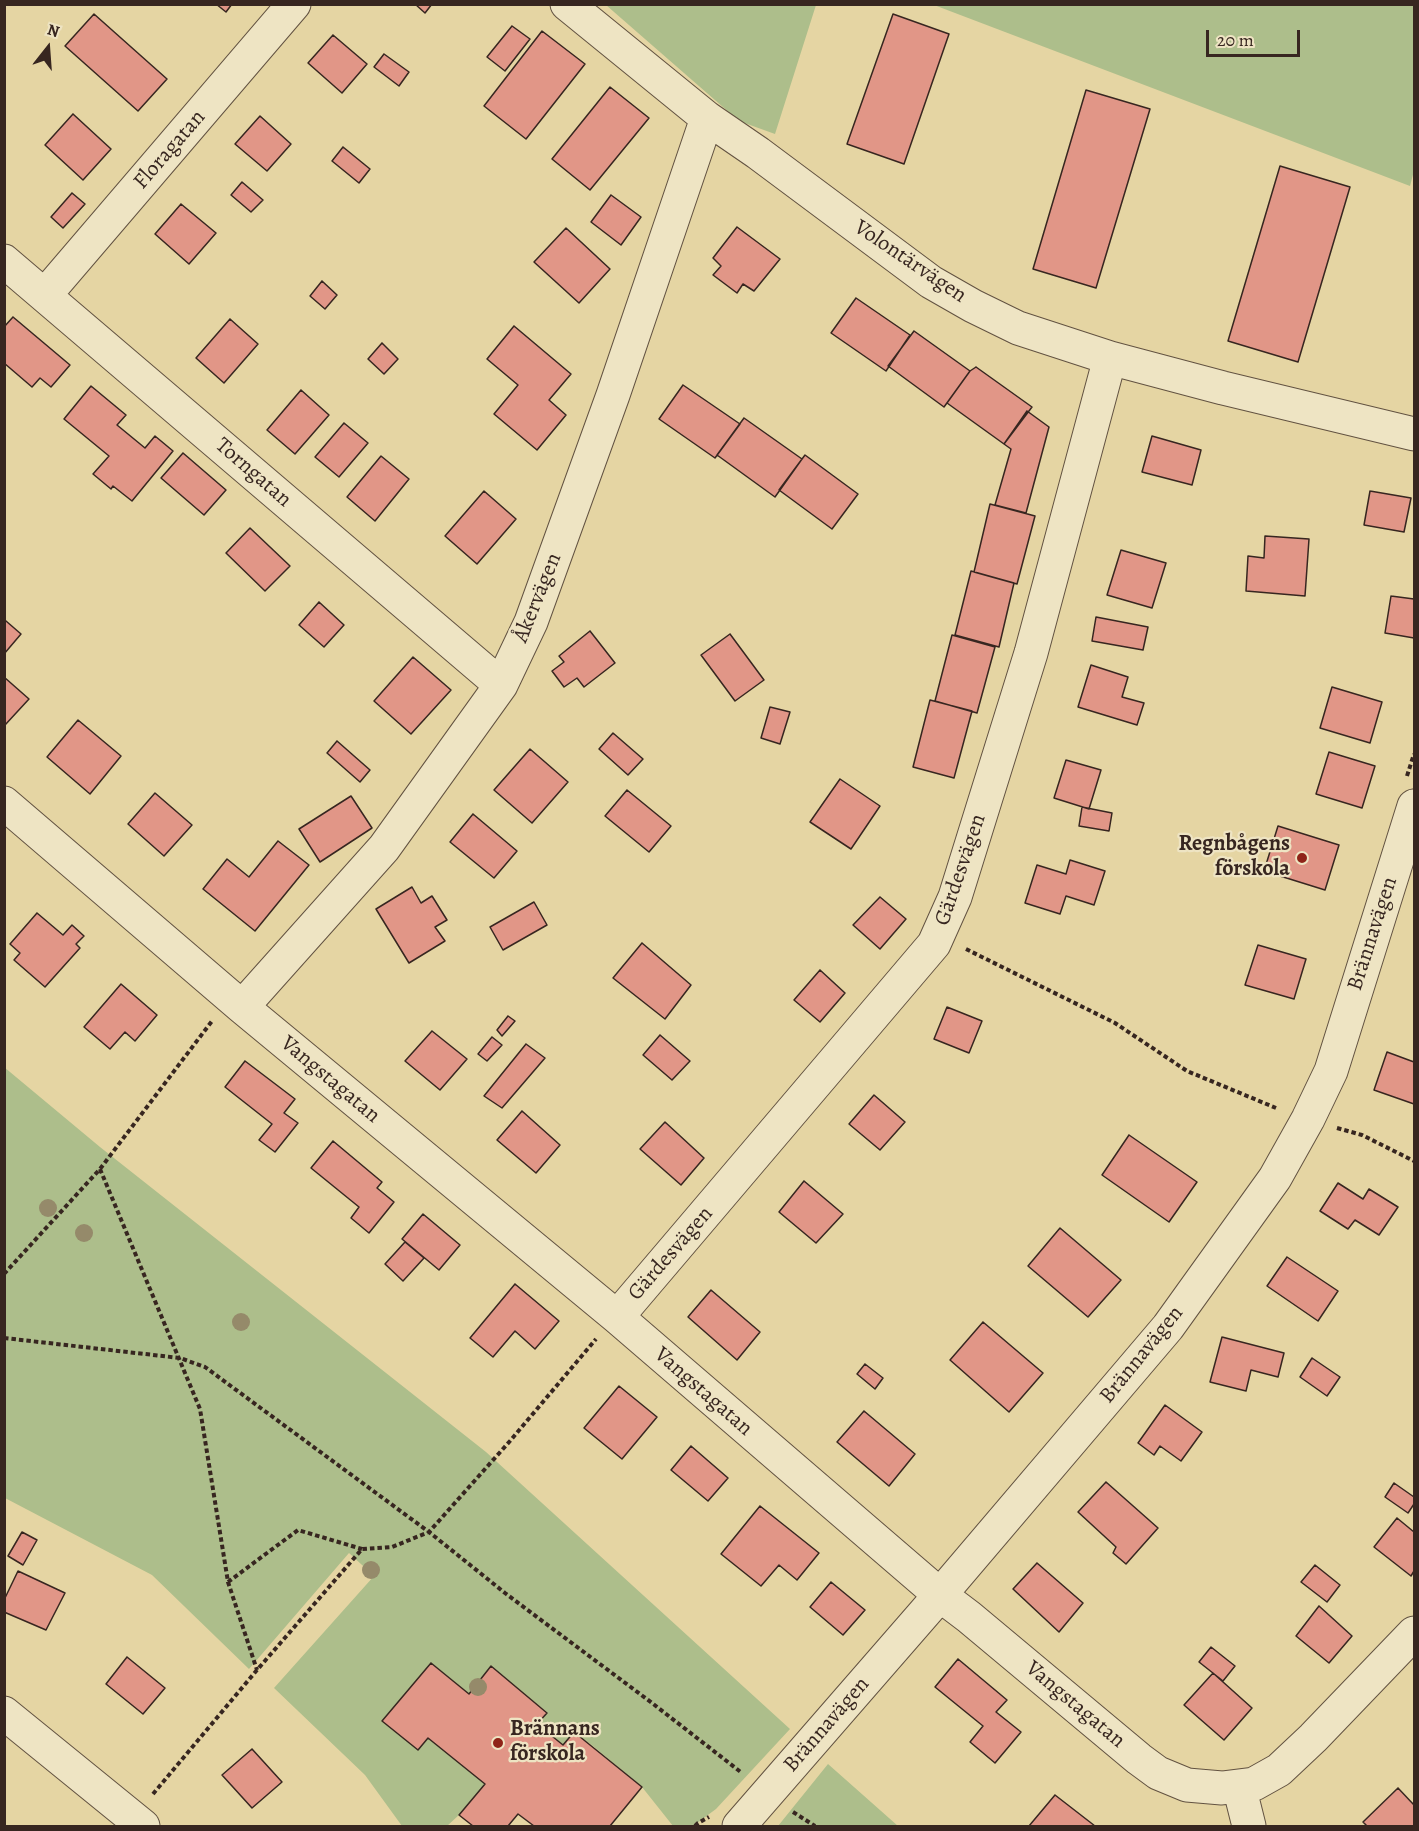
<!DOCTYPE html>
<html>
<head>
<meta charset="utf-8">
<style>
	body { margin:0 }
	#map { position:relative; width:1419px; height:1831px; overflow:hidden; background:#e5d5a3; font-family:Alegreya,serif }
	canvas { display:block }
	.frame { position:absolute; inset:0; border:6px solid #372620; pointer-events:none }
	.north { position:absolute; left:18px; top:18px; width:60px; height:60px; -webkit-text-stroke:4px #eee4c3; paint-order:stroke; rotate:17deg; font-size:16px; font-weight:700; line-height:24px; text-align:center; color:#372620 }
	.north::after { content:''; display:block; margin:auto; width:21px; height:27px; background:#372620; clip-path:polygon(50% 0,100% 100%,50% 72%,0 100%) }
	.scale { position:absolute; left:1206px; top:30px; width:94px; height:27px; box-sizing:border-box; border:3px solid #372620; border-top:0; padding-left:8px; font-size:18px; line-height:21px; white-space:nowrap; color:#372620; -webkit-text-stroke:4px #eee4c3; paint-order:stroke }
</style>
</head>
<body>
<div id="map">
<canvas width="1419" height="1831"></canvas>
<div class="frame"></div>
<div class="north">N</div>
<div class="scale">20 m</div>
</div>
<script>
const ctx = document.querySelector('canvas').getContext('2d');
ctx.lineJoin = 'round';
function fill(path, color) {
  ctx.fillStyle = color;
  ctx.fill(path, 'evenodd');
}
function toPath(rows) {
  const path = new Path2D();
  for (const r of rows) {
    path.moveTo(r[0], r[1]);
    for (let i = 2; i < r.length; i += 2) path.lineTo(r[i], r[i + 1]);
  }
  return path;
}
function strokePath(path, color, width, dash) {
  ctx.strokeStyle = color;
  ctx.lineWidth = width;
  ctx.lineCap = dash ? 'butt' : 'round';
  ctx.setLineDash(dash || []);
  ctx.stroke(path);
}
function label(font, color, halo, rows, align = 'center') {
  ctx.font = font + ' Alegreya,serif';
  ctx.lineWidth = 4.5;
  ctx.setLineDash([]);
  ctx.textBaseline = 'middle';
  ctx.strokeStyle = halo;
  ctx.fillStyle = color;
  for (const [text, x, y, turn = 0] of rows) {
    ctx.save();
    ctx.translate(x, y);
    ctx.rotate((+turn || 0) * Math.PI / 180);
    ctx.textAlign = isNaN(turn) ? turn : align;
    if (halo) ctx.strokeText(text, 0, 0);
    ctx.fillText(text, 0, 0);
    ctx.restore();
  }
}
const green = toPath([
	[606,5,816,5,775,134,739,121],
	[934,5,1414,5,1414,171,1410,186],
	[4,1067,100,1147,486,1452,790,1729,716,1809,693,1826,673,1826,642,1787,593,1746,574,1732,563,1745,537,1724,547,1712,491,1667,469,1694,431,1663,383,1721,418,1750,428,1738,485,1784,459,1815,447,1826,402,1826,365,1775,274,1688,374,1576,349,1553,249,1669,152,1575,5,1498],
	[828,1764,898,1826,778,1826]
]);
const building = toPath([
	[216,4,232,4,226,12,216,4],
	[415,4,432,4,425,13,415,4],
	[94,14,167,79,138,111,65,46,94,14],
	[893,14,949,34,904,164,847,144,893,14],
	[512,26,530,39,505,71,487,57,512,26],
	[542,31,585,64,526,139,484,106,542,31],
	[333,35,367,64,342,93,308,63,333,35],
	[384,54,409,72,399,86,374,67,384,54],
	[610,87,649,118,590,190,552,159,610,87],
	[1086,90,1150,109,1096,288,1033,269,1086,90],
	[73,114,111,149,83,180,45,145,73,114],
	[260,116,291,144,267,171,235,144,260,116],
	[343,147,370,169,359,183,332,161,343,147],
	[1280,166,1350,187,1298,362,1228,341,1280,166],
	[242,182,263,200,251,212,231,195,242,182],
	[72,193,85,204,63,228,51,217,72,193],
	[611,195,641,217,621,245,591,222,611,195],
	[181,204,216,233,189,264,155,234,181,204],
	[737,227,780,259,754,291,743,284,737,293,713,275,721,266,713,258,737,227],
	[566,228,610,269,579,303,534,262,566,228],
	[322,281,337,295,325,309,310,296,322,281],
	[856,298,910,335,886,371,831,333,856,298],
	[13,317,70,365,51,387,40,378,32,387,4,363,4,327,13,317],
	[230,319,258,344,224,383,196,358,230,319],
	[514,326,571,374,549,400,566,415,537,450,494,414,518,385,487,359,514,326],
	[914,331,970,371,944,407,888,366,914,331],
	[382,343,398,359,384,374,368,359,382,343],
	[976,367,1032,407,1004,444,947,403,970,371,976,367],
	[683,385,740,424,715,458,659,419,683,385],
	[91,386,126,415,117,425,145,448,155,436,173,451,132,501,113,486,111,489,93,474,109,456,64,419,91,386],
	[301,390,329,415,295,454,267,430,301,390],
	[1027,411,1049,427,1026,513,995,505,1011,449,1004,444,1027,411],
	[744,418,802,459,775,497,717,455,744,418],
	[344,423,368,443,339,477,315,457,344,423],
	[1152,436,1201,450,1192,485,1142,472,1152,436],
	[183,453,226,490,204,515,161,478,183,453],
	[805,455,858,494,832,529,779,490,805,455],
	[381,456,409,479,375,521,347,497,381,456],
	[484,491,516,519,477,564,445,536,484,491],
	[1370,491,1411,498,1404,532,1364,525,1370,491],
	[990,504,1035,516,1017,584,974,572,990,504],
	[250,528,290,566,265,591,226,553,250,528],
	[1265,536,1309,539,1305,596,1246,591,1248,556,1264,558,1265,536],
	[1121,550,1166,563,1152,608,1107,595,1121,550],
	[971,571,1014,583,999,647,955,635,971,571],
	[1391,596,1414,599,1414,638,1385,633,1391,596],
	[319,602,344,625,324,647,299,625,319,602],
	[1096,617,1148,627,1143,650,1092,641,1096,617],
	[6,621,21,634,4,654,4,623,6,621],
	[590,631,615,663,584,687,577,678,564,687,552,671,564,662,559,656,590,631],
	[730,634,764,680,735,701,701,655,730,634],
	[952,635,995,647,977,713,935,701,952,635],
	[413,657,451,690,411,734,374,701,413,657],
	[1091,665,1128,677,1122,697,1144,703,1137,725,1078,707,1091,665],
	[4,677,29,699,5,725,4,724,4,677],
	[1332,687,1382,702,1370,743,1320,728,1332,687],
	[930,700,972,711,954,778,913,767,930,700],
	[770,707,790,712,780,744,761,738,770,707],
	[78,720,121,756,90,794,47,757,78,720],
	[613,733,643,759,628,775,599,749,613,733],
	[337,741,370,770,360,782,327,753,337,741],
	[530,749,568,782,532,823,494,790,530,749],
	[1329,752,1375,766,1362,808,1316,794,1329,752],
	[1066,760,1101,770,1089,809,1054,798,1066,760],
	[840,779,880,806,851,849,810,822,840,779],
	[627,790,671,826,649,852,605,816,627,790],
	[155,793,192,825,164,856,128,824,155,793],
	[351,796,372,828,320,862,299,829,351,796],
	[1082,807,1112,813,1109,831,1079,826,1082,807],
	[473,814,517,851,494,878,450,842,473,814],
	[1278,826,1339,845,1325,890,1264,871,1278,826],
	[278,841,309,865,255,931,203,889,227,859,249,877,278,841],
	[1070,860,1105,871,1094,905,1066,896,1060,914,1025,903,1037,865,1066,874,1070,860],
	[412,887,421,903,432,896,447,920,435,927,445,941,409,963,376,909,412,887],
	[880,897,906,919,880,949,853,925,880,897],
	[534,902,547,925,503,950,490,927,534,902],
	[37,913,63,935,72,925,84,936,76,944,80,948,45,987,14,960,20,953,10,944,37,913],
	[642,943,691,985,665,1019,613,978,642,943],
	[1258,945,1306,959,1294,999,1245,985,1258,945],
	[820,970,845,993,820,1022,794,1000,820,970],
	[121,984,157,1015,135,1041,125,1032,110,1049,84,1027,121,984],
	[947,1007,982,1021,969,1053,934,1039,947,1007],
	[508,1016,515,1021,502,1036,497,1030,508,1016],
	[432,1031,467,1059,440,1090,405,1061,432,1031],
	[660,1035,690,1061,672,1080,643,1055,660,1035],
	[492,1037,502,1045,487,1061,478,1054,492,1037],
	[526,1044,545,1058,502,1108,484,1096,526,1044],
	[1387,1052,1414,1062,1414,1104,1374,1090,1387,1052],
	[245,1061,295,1099,284,1113,298,1123,275,1152,259,1140,272,1124,225,1087,245,1061],
	[874,1095,905,1122,880,1150,849,1124,874,1095],
	[522,1111,560,1145,536,1173,497,1140,522,1111],
	[665,1122,704,1158,681,1185,640,1149,665,1122],
	[1129,1135,1197,1182,1169,1222,1102,1175,1129,1135],
	[333,1141,382,1182,377,1188,394,1202,369,1233,351,1218,359,1207,311,1168,333,1141],
	[804,1181,843,1214,816,1243,779,1212,804,1181],
	[1338,1183,1363,1199,1369,1189,1398,1207,1379,1235,1355,1220,1348,1229,1320,1211,1338,1183],
	[423,1214,460,1245,439,1270,402,1239,423,1214],
	[1060,1228,1121,1280,1088,1317,1028,1266,1060,1228],
	[405,1242,424,1258,403,1281,385,1264,405,1242],
	[1287,1257,1338,1291,1318,1321,1267,1286,1287,1257],
	[515,1284,559,1321,535,1349,515,1331,493,1357,470,1338,515,1284],
	[711,1290,760,1332,737,1360,688,1317,711,1290],
	[983,1322,1043,1373,1009,1412,950,1360,983,1322],
	[1222,1337,1284,1353,1278,1377,1251,1370,1246,1391,1210,1382,1222,1337],
	[1312,1358,1340,1377,1327,1396,1300,1377,1312,1358],
	[865,1364,883,1378,875,1389,857,1374,865,1364],
	[619,1386,657,1417,622,1459,584,1428,619,1386],
	[1165,1405,1202,1432,1181,1461,1160,1446,1154,1455,1138,1443,1165,1405],
	[864,1411,915,1454,889,1486,837,1442,864,1411],
	[691,1446,728,1478,708,1501,671,1470,691,1446],
	[1106,1482,1158,1528,1126,1564,1113,1553,1116,1547,1078,1512,1106,1482],
	[1394,1483,1414,1497,1414,1504,1408,1513,1385,1497,1394,1483],
	[760,1506,819,1553,797,1580,779,1565,761,1586,721,1554,760,1506],
	[1397,1518,1414,1532,1414,1571,1411,1576,1374,1547,1397,1518],
	[22,1532,37,1540,23,1565,8,1556,22,1532],
	[1037,1563,1083,1603,1059,1632,1013,1589,1037,1563],
	[1315,1565,1340,1585,1327,1602,1301,1582,1315,1565],
	[18,1571,65,1593,46,1630,4,1612,4,1600,18,1571],
	[831,1582,865,1610,843,1635,810,1607,831,1582],
	[1319,1606,1352,1636,1329,1663,1296,1636,1319,1606],
	[1211,1647,1235,1666,1223,1681,1199,1662,1211,1647],
	[127,1657,165,1688,143,1714,106,1684,127,1657],
	[958,1659,1007,1700,996,1712,1021,1732,995,1763,970,1742,983,1726,935,1687,958,1659],
	[431,1663,469,1694,491,1666,547,1713,537,1724,563,1745,574,1732,642,1787,610,1826,534,1826,518,1814,508,1826,473,1826,459,1815,485,1784,428,1738,418,1750,382,1721,431,1663],
	[1213,1673,1252,1708,1224,1740,1184,1705,1213,1673],
	[252,1749,282,1782,252,1808,222,1775,252,1749],
	[1398,1788,1414,1805,1414,1826,1367,1826,1363,1822,1398,1788],
	[1055,1795,1095,1826,1029,1826,1055,1795]
]);
const path = toPath([
	[1407,776,1414,754],
	[966,949,1115,1023,1187,1071,1276,1108],
	[1337,1128,1362,1135,1414,1161],
	[100,1169,200,1409,228,1582,257,1670],
	[4,1274,100,1169,212,1021],
	[4,1338,180,1358,205,1367,429,1532,505,1593,652,1703,742,1773],
	[228,1582,298,1530,362,1549],
	[153,1794,257,1670,362,1549,392,1547,429,1532,510,1441,596,1339],
	[793,1812,815,1826],
	[695,1826,698,1823,709,1817]
]);
const minor = toPath([
	[567,4,707,118,758,153,931,282,973,306,1018,328,1110,358,1223,388,1414,434],
	[4,261,501,685],
	[45,295,294,4],
	[4,803,242,1007,617,1317,940,1595,969,1617,1139,1759,1158,1773,1187,1785,1222,1788,1254,1784,1279,1770,1313,1738,1414,1633],
	[242,1007,384,848,501,685,531,622,613,395,707,118],
	[617,1317,934,944,955,897,1031,653,1110,358],
	[4,1713,143,1826],
	[1239,1786,1249,1826],
	[739,1826,940,1595,1168,1327,1275,1178,1308,1119,1331,1071,1414,806]
]);
const trees = [
	[48,1208],
	[84,1233],
	[241,1322],
	[371,1570],
	[478,1687]
];
const markers = [
	[1302,858,6,"#8f2418"],
	[498,1743,6,"#8f2418"]
];
const streetNames = [
	["Floragatan",170,150,-49],
	["Volontärvägen",910,262,34],
	["Torngatan",253,473,41],
	["Åkervägen",538,598,-68],
	["Gärdesvägen",961,870,-71],
	["Brännavägen",1373,934,-72],
	["Vangstagatan",330,1080,40],
	["Gärdesvägen",671,1254,-49],
	["Brännavägen",1142,1355,-51],
	["Vangstagatan",703,1392,41],
	["Vangstagatan",1075,1705,40],
	["Brännavägen",827,1725,-49]
];
const poiNames = [
	["Regnbågens",1290,845],
	["förskola",1290,870],
	["Brännans",510,1730,"left"],
	["förskola",510,1755,"left"]
];
fill(green, '#adbe8b');
fill(building, '#e19687');
strokePath(building, '#372620', 1.5);
strokePath(minor, '#625241', 35);
strokePath(path, '#372620', 4, [4.5, 3]);
strokePath(minor, '#eee4c3', 33);
ctx.fillStyle = '#958a6a';
for (const [x, y] of trees) {
  ctx.beginPath();
  ctx.arc(x, y, 9, 0, 2 * Math.PI);
  ctx.fill();
}
for (const [x, y, r, color] of markers) {
  const dot = new Path2D();
  dot.arc(x, y, r, 0, 2 * Math.PI);
  ctx.fillStyle = color;
  ctx.fill(dot);
  strokePath(dot, '#eee4c3', 2);
}
label('22px', '#372620', '#eee4c3', streetNames);
label('bold 22px', '#372620', '#eee4c3', poiNames, 'right');
</script>
</body>
</html>
